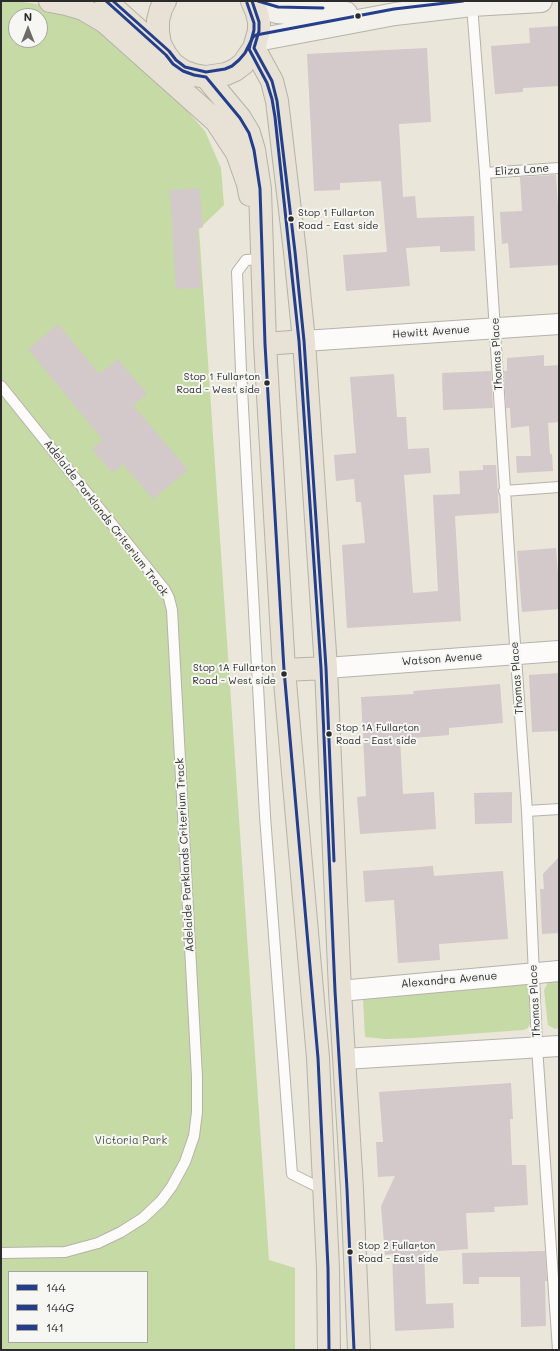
<!DOCTYPE html>
<html>
<head>
<meta charset="utf-8">
<style>
	body { margin:0 }
	#map { position:relative; width:560px; height:1351px; overflow:hidden; background:#eae6d9; font-family:Mali,sans-serif }
	canvas { display:block }
	.frame { position:absolute; inset:0; border:2px solid #2b2b2b; pointer-events:none }
	.legend { position:absolute; left:8px; top:1271px; width:140px; height:72px; box-sizing:border-box; background:#f6f6f2; border:1px solid #a5a5a2; margin:0; padding:5px 7px; list-style:none; font-size:12px; color:#2b2b2b }
	.legend li { display:flex; align-items:center; gap:8px; height:20px }
	.legend b { width:20px; border:1px solid #a5a5a2 }
	.north { position:absolute; left:8px; top:8px; width:40px; height:40px; box-sizing:border-box; background:#f6f6f2; border:1px solid #a5a5a2; border-radius:50%; rotate:0deg; font-size:11px; font-weight:700; line-height:16px; text-align:center; color:#2b2b2b }
	.north::after { content:''; display:block; margin:auto; width:14px; height:18px; background:#6e6c68; clip-path:polygon(50% 0,100% 100%,50% 72%,0 100%) }
</style>
</head>
<body>
<div id="map">
<canvas width="560" height="1351"></canvas>
<div class="frame"></div>
<ul class="legend">
<li><b style="height:5px;background:#243e8c"></b>144</li>
<li><b style="height:5px;background:#243e8c"></b>144G</li>
<li><b style="height:5px;background:#243e8c"></b>141</li>
</ul>
<div class="north">N</div>
</div>
<script>
const ctx = document.querySelector('canvas').getContext('2d');
ctx.lineJoin = 'round';
function fill(path, color) {
  ctx.fillStyle = color;
  ctx.fill(path, 'evenodd');
}
function toPath(rows) {
  const path = new Path2D();
  for (const r of rows) {
    path.moveTo(r[0], r[1]);
    for (let i = 2; i < r.length; i += 2) path.lineTo(r[i], r[i + 1]);
  }
  return path;
}
function strokePath(path, color, width, dash) {
  ctx.strokeStyle = color;
  ctx.lineWidth = width;
  ctx.lineCap = dash ? 'butt' : 'round';
  ctx.setLineDash(dash || []);
  ctx.stroke(path);
}
function label(font, color, halo, rows, align = 'center') {
  ctx.font = font + ' Mali,sans-serif';
  ctx.lineWidth = 4;
  ctx.setLineDash([]);
  ctx.textBaseline = 'middle';
  ctx.strokeStyle = halo;
  ctx.fillStyle = color;
  for (const [text, x, y, turn = 0] of rows) {
    ctx.save();
    ctx.translate(x, y);
    ctx.rotate((+turn || 0) * Math.PI / 180);
    ctx.textAlign = isNaN(turn) ? turn : align;
    if (halo) ctx.strokeText(text, 0, 0);
    ctx.fillText(text, 0, 0);
    ctx.restore();
  }
}
const green = toPath([
	[1,1,15,1,44,5,65,9,115,37,183,106,205,131,221,168,224,205,199,229,269,1260,295,1268,295,1350,1,1350],
	[16,16,40,16,40,40,16,40],
	[9,1272,147,1272,147,1342,9,1342],
	[559,979,559,1028,555,1029,548,1025,544,990,548,982],
	[523,982,527,984,529,988,530,1023,528,1028,523,1030,414,1038,385,1039,365,1037,363,997]
]);
const building = toPath([
	[559,26,559,86,523,88,523,92,495,94,491,46,530,43,529,28],
	[427,48,431,122,399,124,403,197,415,196,417,218,474,216,475,251,440,252,440,246,406,248,410,286,346,291,343,255,387,252,381,181,340,183,340,190,314,191,307,54],
	[556,175,558,207,559,207,559,265,510,268,508,243,502,244,500,212,522,211,520,177],
	[199,188,203,227,197,229,201,288,176,289,170,190],
	[58,324,99,374,118,359,147,394,133,405,188,470,153,499,123,464,112,473,92,449,103,440,28,349],
	[544,355,544,366,559,365,559,422,548,423,550,454,552,454,553,471,517,473,516,456,531,456,529,426,511,428,510,408,506,408,504,371,507,371,507,358],
	[491,371,493,408,443,410,442,373],
	[394,374,397,417,406,417,408,449,429,448,431,473,404,475,413,593,438,591,433,495,460,494,459,471,483,470,483,465,496,465,499,513,455,516,461,621,347,628,342,545,365,543,361,502,356,502,354,479,336,481,334,455,356,453,350,377],
	[556,548,559,587,559,609,522,612,517,551],
	[559,673,559,731,532,732,529,675],
	[500,684,503,723,449,728,449,735,400,739,403,794,434,792,436,829,360,834,357,797,366,796,361,697,414,694,413,691],
	[512,792,512,823,475,824,474,793],
	[559,857,559,933,542,934,540,889,544,889,543,874],
	[433,866,434,876,503,871,508,939,439,944,440,960,398,963,394,900,365,902,363,871],
	[511,1083,513,1119,510,1119,512,1165,526,1165,528,1205,494,1207,495,1212,466,1213,468,1249,424,1252,426,1304,453,1303,454,1328,395,1331,392,1254,385,1255,381,1206,395,1176,378,1177,376,1142,383,1142,379,1092],
	[545,1251,547,1281,545,1281,546,1326,521,1327,520,1277,479,1277,479,1284,463,1284,462,1253]
]);
const lane = toPath([
	[472,5,485,173,513,616,527,811,537,1047,558,1350],
	[485,173,559,168],
	[262,259,246,260,237,272,241,370,265,816,292,1174,324,1190],
	[1,386,165,590,169,598,172,610,197,1077,197,1112,194,1136,185,1162,172,1186,161,1201,143,1218,121,1232,98,1243,65,1252,1,1253],
	[504,491,559,487],
	[527,811,559,809]
]);
const street = toPath([
	[304,341,559,324],
	[326,668,559,651],
	[340,991,559,971],
	[344,1059,559,1046]
]);
const secondary = toPath([
	[254,5,277,12,288,13,346,13],
	[257,40,395,14,472,5,541,1]
]);
const highway = toPath([
	[50,1,66,4,83,9,105,22,216,121,237,153,248,184,250,195],
	[106,1,165,54],
	[165,1,161,9,158,20,158,32,160,44,166,55,173,64,183,71,194,75,206,77,226,74,235,70,243,64,254,48,259,31,259,22,257,13,252,1],
	[254,48,272,81,277,101,295,252,304,341,326,668,340,991,352,1189,359,1350],
	[206,77,240,118,249,133,254,150,260,189,265,344,284,670,318,1058,328,1268,329,1350],
	[265,344,304,341],
	[284,670,326,668]
]);
const bus1 = toPath([
	[106,1,166,55,173,64,183,71,194,75,206,77,240,118,249,133,254,150,260,189,265,344,284,670,318,1058,328,1268,329,1350],
	[252,1,259,22,259,31,254,48,272,81,277,101,295,252,304,341,326,668,334,861]
]);
const bus2 = toPath([
	[247,3,254,23,254,30,249,49,267,83,272,99,275,117,299,341,321,668,335,991,347,1189,354,1350]
]);
const bus3 = toPath([
	[113,1,169,51,176,60,185,67,206,72,225,69,232,66,239,60,245,53,253,37,256,35,394,9,463,1],
	[258,1,278,7,323,8]
]);
const markers = [
	[358,16,3.5,"#2b2b2b"],
	[291,219,3.5,"#2b2b2b"],
	[267,383,3.5,"#2b2b2b"],
	[284,674,3.5,"#2b2b2b"],
	[329,734,3.5,"#2b2b2b"],
	[350,1252,3.5,"#2b2b2b"]
];
const busNames = [
	["Stop 1 Fullarton",298,213],
	["Road - East side",298,226],
	["Stop 1 Fullarton",260,377,"right"],
	["Road - West side",260,390,"right"],
	["Stop 1A Fullarton",276,668,"right"],
	["Road - West side",276,681,"right"],
	["Stop 1A Fullarton",336,728],
	["Road - East side",336,741],
	["Stop 2 Fullarton",358,1246],
	["Road - East side",358,1259]
];
const streetNames = [
	["Eliza Lane",522,170,-4],
	["Hewitt Avenue",431,332,-4],
	["Thomas Place",497,354,-93],
	["Adelaide Parklands Criterium Track",106,518,52],
	["Watson Avenue",442,659,-4],
	["Thomas Place",517,678,-94],
	["Adelaide Parklands Criterium Track",185,855,-93],
	["Alexandra Avenue",449,980,-5],
	["Thomas Place",535,1001,-93]
];
const parkNames = [
	["Victoria Park",131,1141]
];
fill(green, '#c6daa6');
fill(building, '#d3c8ca');
strokePath(lane, '#b5b2aa', 12);
strokePath(street, '#b5b2aa', 22);
strokePath(secondary, '#b5b2aa', 24);
strokePath(highway, '#b5b2aa', 24);
strokePath(lane, '#fcfbf9', 10);
strokePath(street, '#fcfbf9', 20);
strokePath(secondary, '#f3f1eb', 22);
strokePath(highway, '#e7e2d5', 22);
strokePath(bus1, '#243e8c', 3);
strokePath(bus2, '#243e8c', 3);
strokePath(bus3, '#243e8c', 3);
for (const [x, y, r, color] of markers) {
  const dot = new Path2D();
  dot.arc(x, y, r, 0, 2 * Math.PI);
  ctx.fillStyle = color;
  ctx.fill(dot);
  strokePath(dot, '#f6f6f2', 1.5);
}
label('10px', '#2b2b2b', '#f6f6f2', busNames, 'left');
label('11px', '#2b2b2b', '#f6f6f2', streetNames);
label('11px', '#4a543f', '#f6f6f2', parkNames);
</script>
</body>
</html>
